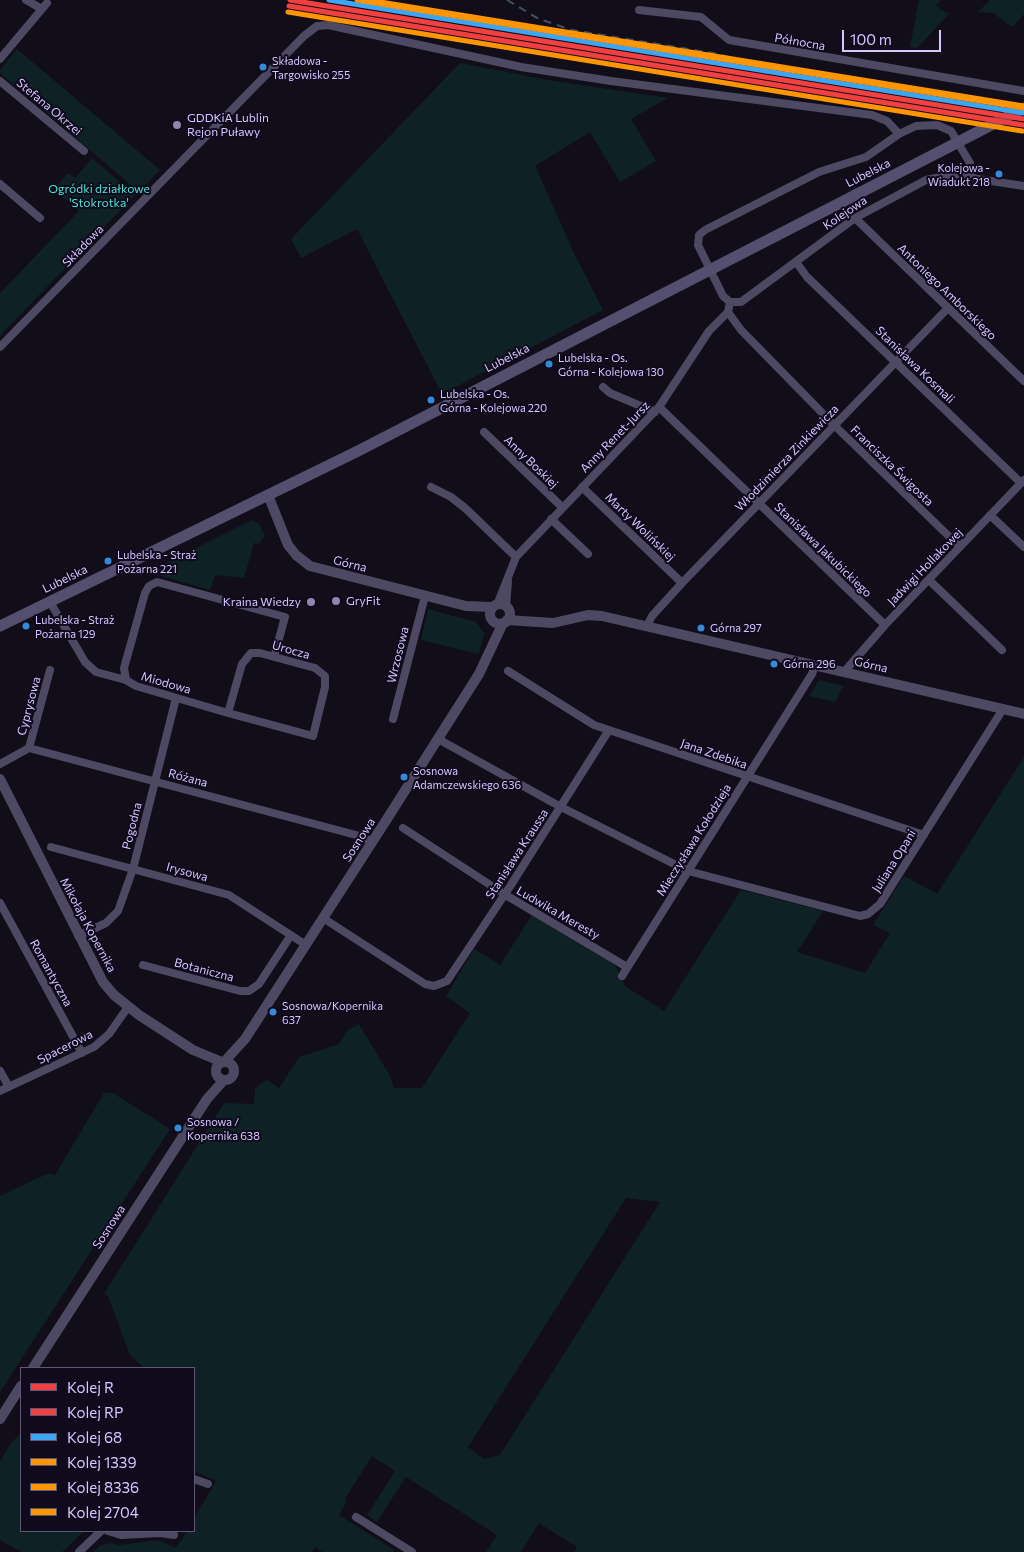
<!DOCTYPE html>
<html>
<head>
<meta charset="utf-8">
<style>
	body { margin:0 }
	#map { position:relative; width:1024px; height:1552px; overflow:hidden; background:#110e19; font-family:Commissioner,sans-serif }
	canvas { display:block }
	.legend { position:absolute; left:20px; top:1367px; width:175px; height:165px; box-sizing:border-box; background:#100a1d; border:1px solid #5f5677; margin:0; padding:6px 9px; list-style:none; font-size:15px; color:#d5c7ff }
	.legend li { display:flex; align-items:center; gap:10px; height:25px }
	.legend b { width:25px; border:1px solid #5f5677 }
	.scale { position:absolute; left:842px; top:30px; width:99px; height:22px; box-sizing:border-box; border:2px solid #d5c7ff; border-top:0; padding-left:6px; font-size:15px; line-height:18px; white-space:nowrap; color:#d5c7ff; -webkit-text-stroke:4px #100a1d; paint-order:stroke }
</style>
</head>
<body>
<div id="map">
<canvas width="1024" height="1552"></canvas>
<ul class="legend">
<li><b style="height:6px;background:#f24040"></b>Kolej R</li>
<li><b style="height:6px;background:#f24040"></b>Kolej RP</li>
<li><b style="height:6px;background:#3ea5f4"></b>Kolej 68</li>
<li><b style="height:6px;background:#ff9500"></b>Kolej 1339</li>
<li><b style="height:6px;background:#ff9500"></b>Kolej 8336</li>
<li><b style="height:6px;background:#ff9500"></b>Kolej 2704</li>
</ul>
<div class="scale">100 m</div>
</div>
<script>
const ctx = document.querySelector('canvas').getContext('2d');
ctx.lineJoin = 'round';
function fill(path, color) {
  ctx.fillStyle = color;
  ctx.fill(path, 'evenodd');
}
function toPath(rows) {
  const path = new Path2D();
  for (const r of rows) {
    if (r.length === 3) {
      path.moveTo(r[0] + r[2], r[1]);
      path.arc(r[0], r[1], r[2], 0, 2 * Math.PI);
      continue;
    }
    path.moveTo(r[0], r[1]);
    for (let i = 2; i < r.length; i += 2) path.lineTo(r[i], r[i + 1]);
  }
  return path;
}
function strokePath(path, color, width, dash) {
  ctx.strokeStyle = color;
  ctx.lineWidth = width;
  ctx.lineCap = dash ? 'butt' : 'round';
  ctx.setLineDash(dash || []);
  ctx.stroke(path);
}
function label(font, color, halo, rows, align = 'center') {
  ctx.font = font + ' Commissioner,sans-serif';
  ctx.lineWidth = 4;
  ctx.setLineDash([]);
  ctx.textBaseline = 'middle';
  ctx.strokeStyle = halo;
  ctx.fillStyle = color;
  for (const [text, x, y, turn = 0] of rows) {
    ctx.save();
    ctx.translate(x, y);
    ctx.rotate((+turn || 0) * Math.PI / 180);
    ctx.textAlign = isNaN(turn) ? turn : align;
    if (halo) ctx.strokeText(text, 0, 0);
    ctx.fillText(text, 0, 0);
    ctx.restore();
  }
}
const green = toPath([
	[919,0,941,0,936,6,949,14,917,48,910,47],
	[990,0,1024,0,1024,14,1012,27,993,13,978,12],
	[17,49,160,170,139,192,0,73,0,70],
	[460,63,548,80,668,98,631,119,656,161,620,182,590,132,535,166,573,251,603,310,442,394,357,229,301,258,291,239],
	[92,158,135,195,0,336,0,293,79,211,54,189,68,173,75,178],
	[252,520,259,524,265,536,259,544,254,543,244,578,215,575,210,590,157,575,154,569],
	[428,609,476,622,484,633,479,654,421,640],
	[819,680,844,686,835,702,809,696],
	[1024,757,1024,1552,574,1552,577,1547,539,1523,521,1552,486,1552,497,1535,406,1477,377,1522,367,1515,395,1471,372,1456,345,1499,346,1503,339,1515,394,1550,393,1552,323,1552,315,1547,312,1552,93,1552,101,1545,111,1543,119,1545,158,1540,176,1548,187,1531,194,1531,194,1519,216,1481,194,1471,194,1368,144,1368,130,1355,108,1296,104,1294,224,1103,254,1104,255,1088,267,1080,279,1088,299,1057,339,1044,348,1030,359,1024,390,1076,394,1088,422,1088,470,1013,446,996,474,949,500,965,532,915,615,965,625,986,664,1011,741,890,823,911,797,952,865,973,890,933,873,925,904,876,937,894],
	[626,1198,660,1202,500,1455,484,1459,468,1447],
	[104,1093,113,1093,170,1129,0,1392,0,1196,49,1173,55,1175],
	[21,1433,21,1531,84,1531,62,1552,21,1552,0,1540,0,1461,11,1443]
]);
const minor = toPath([
	[26,0,42,9],
	[639,10,701,17,729,40,1024,91],
	[0,59,47,3],
	[0,81,84,151],
	[971,177,970,163,951,131,937,125,916,126,899,134,866,157,819,172,705,230,699,235,698,245,723,296,730,302,741,302,855,218,926,180,952,175,1024,186],
	[0,184,40,218],
	[855,218,1024,381],
	[796,262,807,277,1021,483],
	[728,312,741,330,834,425,960,547],
	[0,347,304,36,317,26,328,25,521,67,611,81,872,115,887,121,899,134],
	[603,387,610,393,655,412],
	[659,407,885,625],
	[484,432,562,507],
	[431,487,451,497,465,508,516,557],
	[582,487,682,583],
	[990,515,1024,547],
	[551,519,588,554],
	[929,580,1002,650],
	[50,602,85,662,96,672,126,680,136,686,228,713,313,736,325,687,325,676,315,668,260,653,251,653,242,664,228,713],
	[497,605,516,557,659,407,709,331,728,312,730,302],
	[506,607,508,581],
	[647,626,652,616,682,583,948,308],
	[508,671,594,725,924,835],
	[844,672,885,625,1024,480],
	[126,680,124,668,145,593,149,586,157,582,285,617,274,657],
	[393,719,425,596],
	[438,739,561,807,688,871,860,916,868,914,880,904,1003,709],
	[29,748,50,670],
	[0,764,29,748,356,835,373,842],
	[403,828,504,894,627,967],
	[51,847,229,895,306,945],
	[0,903,82,1053],
	[323,918,425,984,434,986,447,981,509,888,609,730],
	[78,936,106,923,118,911,133,869,176,698],
	[143,965,240,991,249,991,259,984,291,935],
	[622,976,812,674,815,665],
	[0,1071,9,1087],
	[0,1091,94,1047,109,1034,128,1007],
	[194,1479,208,1484],
	[356,1517,412,1552],
	[108,1531,121,1535,160,1533,174,1535],
	[79,1552,101,1531]
]);
const tertiary = toPath([
	[268,495,288,545,296,555,310,566,466,606,492,607],
	[500,614,10],
	[507,620,553,623,588,615,602,616,1024,714],
	[0,779,103,982,114,995,139,1015,193,1050,222,1062],
	[225,1071,9],
	[224,1062,245,1039,387,819,479,674,503,623],
	[33,1368,207,1099,224,1080],
	[0,1419,21,1386]
]);
const secondary = toPath([
	[0,626,356,452,939,152]
]);
const rail = toPath([
	[507,0,539,19,572,30,713,53,777,69,969,100],
	[472,16,559,32],
	[704,74,976,116],
	[1012,122,1024,124]
]);
const secondaryBridge = toPath([
	[939,152,1024,108]
]);
const rail1 = toPath([
	[290,0,1024,119]
]);
const rail2 = toPath([
	[289,6,1023,125]
]);
const rail3 = toPath([
	[329,0,1024,113]
]);
const rail4 = toPath([
	[288,12,1022,131]
]);
const rail5 = toPath([
	[368,0,1024,106]
]);
const rail6 = toPath([
	[357,0,1024,108]
]);
const markers = [
	[263,67,4.5,"#338bd7"],
	[177,125,5,"#9086ae"],
	[999,174,4.5,"#338bd7"],
	[549,364,4.5,"#338bd7"],
	[431,400,4.5,"#338bd7"],
	[108,561,4.5,"#338bd7"],
	[336,601,5,"#9086ae"],
	[311,602,5,"#9086ae"],
	[26,626,4.5,"#338bd7"],
	[701,628,4.5,"#338bd7"],
	[774,664,4.5,"#338bd7"],
	[404,777,4.5,"#338bd7"],
	[273,1012,4.5,"#338bd7"],
	[178,1128,4.5,"#338bd7"]
];
const busNames = [
	["Składowa -",272,61],
	["Targowisko 255",272,75],
	["Kolejowa -",990,168,"right"],
	["Wiadukt 218",990,182,"right"],
	["Lubelska - Os.",558,358],
	["Górna - Kolejowa 130",558,372],
	["Lubelska - Os.",440,394],
	["Górna - Kolejowa 220",440,408],
	["Lubelska - Straż",117,555],
	["Pożarna 221",117,569],
	["Lubelska - Straż",35,620],
	["Pożarna 129",35,634],
	["Górna 297",710,628],
	["Górna 296",783,664],
	["Sosnowa",413,771],
	["Adamczewskiego 636",413,785],
	["Sosnowa/Kopernika",282,1006],
	["637",282,1020],
	["Sosnowa /",187,1122],
	["Kopernika 638",187,1136]
];
const streetNames = [
	["Północna",800,42,10],
	["Stefana Okrzei",49,107,40],
	["Lubelska",868,173,-27],
	["Kolejowa",845,213,-34],
	["Składowa",83,246,-46],
	["Antoniego Amborskiego",947,292,44],
	["Lubelska",507,358,-27],
	["Stanisława Kosmali",915,365,44],
	["Anny Renet-Jursz",615,437,-46],
	["Włodzimierza Zinkiewicza",787,458,-46],
	["Anny Boskiej",531,462,44],
	["Franciszka Świgosta",892,466,44],
	["Marty Wolińskiej",640,527,44],
	["Stanisława Jakubickiego",823,550,44],
	["Górna",350,564,14],
	["Jadwigi Hollakowej",925,567,-46],
	["Lubelska",65,579,-26],
	["Urocza",291,650,16],
	["Wrzosowa",398,655,-76],
	["Górna",871,665,13],
	["Miodowa",166,683,16],
	["Cyprysowa",29,706,-75],
	["Jana Zdebika",714,754,19],
	["Różana",188,778,15],
	["Pogodna",132,826,-76],
	["Sosnowa",359,840,-57],
	["Mieczysława Kołodzieja",694,840,-58],
	["Stanisława Kraussa",517,854,-57],
	["Juliana Opani",894,861,-58],
	["Irysowa",187,872,15],
	["Ludwika Meresty",558,913,30],
	["Mikołaja Kopernika",88,925,62],
	["Botaniczna",204,970,15],
	["Romantyczna",51,973,61],
	["Spacerowa",65,1047,-27],
	["Sosnowa",109,1227,-57]
];
const poiNames = [
	["GDDKiA Lublin",187,118],
	["Rejon Puławy",187,132],
	["GryFit",346,601],
	["Kraina Wiedzy",301,602,"right"]
];
const parkNames = [
	["Ogródki działkowe",99,189],
	["'Stokrotka'",99,203]
];
fill(green, '#0e2226');
strokePath(minor, '#4e4963', 8);
strokePath(tertiary, '#4e4963', 10);
strokePath(secondary, '#544f6e', 11);
strokePath(rail, '#404f65', 2, [8, 6]);
strokePath(secondaryBridge, '#544f6e', 11);
strokePath(rail1, '#f24040', 5);
strokePath(rail2, '#f24040', 5);
strokePath(rail3, '#3ea5f4', 5);
strokePath(rail4, '#ff9500', 5);
strokePath(rail5, '#ff9500', 5);
strokePath(rail6, '#ff9500', 5);
for (const [x, y, r, color] of markers) {
  const dot = new Path2D();
  dot.arc(x, y, r, 0, 2 * Math.PI);
  ctx.fillStyle = color;
  ctx.fill(dot);
  strokePath(dot, '#100a1d', 2);
}
label('11px', '#d5c7ff', '#100a1d', busNames, 'left');
label('12px', '#d5c7ff', '#100a1d', streetNames);
label('12px', '#d5c7ff', '#100a1d', poiNames, 'left');
label('12px', '#4be6d5', '#100a1d', parkNames);
</script>
</body>
</html>
